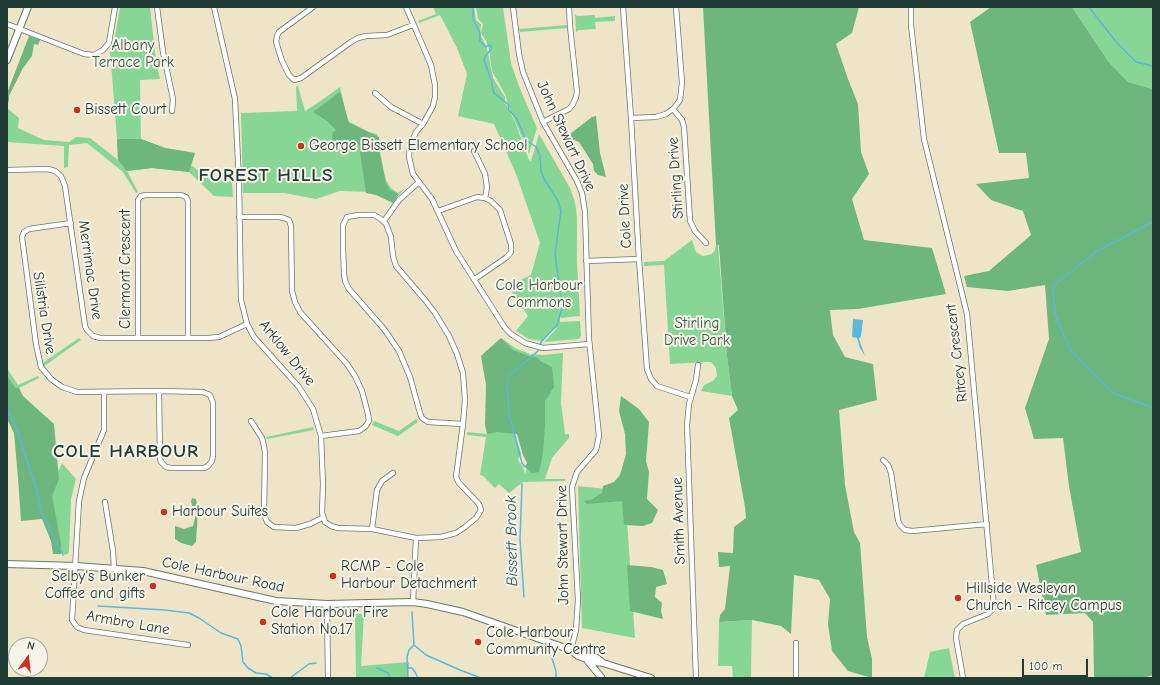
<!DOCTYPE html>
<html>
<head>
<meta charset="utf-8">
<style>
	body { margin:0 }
	#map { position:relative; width:1160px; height:685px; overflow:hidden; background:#eee5c8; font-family:"Comic Neue",sans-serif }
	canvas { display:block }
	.frame { position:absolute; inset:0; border:8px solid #1f3d34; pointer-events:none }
	.north { position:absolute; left:8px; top:637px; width:40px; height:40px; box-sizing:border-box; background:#f7f3e8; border:1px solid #a1aaa0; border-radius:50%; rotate:15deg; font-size:11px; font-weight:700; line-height:16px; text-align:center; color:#1f3d34 }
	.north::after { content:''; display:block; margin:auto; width:14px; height:18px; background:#c8321e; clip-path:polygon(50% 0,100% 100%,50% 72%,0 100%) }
	.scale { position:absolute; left:1022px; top:659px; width:66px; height:18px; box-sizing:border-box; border:2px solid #1f3d34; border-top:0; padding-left:5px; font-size:12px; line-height:14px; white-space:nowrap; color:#1f3d34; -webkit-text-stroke:3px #f7f3e8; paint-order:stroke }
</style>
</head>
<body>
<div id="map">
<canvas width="1160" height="685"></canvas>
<div class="frame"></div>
<div class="north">N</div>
<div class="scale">100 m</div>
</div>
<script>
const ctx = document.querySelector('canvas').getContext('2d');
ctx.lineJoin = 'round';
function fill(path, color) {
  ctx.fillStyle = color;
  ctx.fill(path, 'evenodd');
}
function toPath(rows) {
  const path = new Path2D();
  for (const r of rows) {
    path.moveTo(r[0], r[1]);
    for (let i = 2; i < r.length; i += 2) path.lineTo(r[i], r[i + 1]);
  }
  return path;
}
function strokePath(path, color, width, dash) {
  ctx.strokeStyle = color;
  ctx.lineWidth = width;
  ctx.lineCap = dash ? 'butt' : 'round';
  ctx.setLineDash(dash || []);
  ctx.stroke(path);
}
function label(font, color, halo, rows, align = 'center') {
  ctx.font = font + ' "Comic Neue",sans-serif';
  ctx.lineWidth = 4;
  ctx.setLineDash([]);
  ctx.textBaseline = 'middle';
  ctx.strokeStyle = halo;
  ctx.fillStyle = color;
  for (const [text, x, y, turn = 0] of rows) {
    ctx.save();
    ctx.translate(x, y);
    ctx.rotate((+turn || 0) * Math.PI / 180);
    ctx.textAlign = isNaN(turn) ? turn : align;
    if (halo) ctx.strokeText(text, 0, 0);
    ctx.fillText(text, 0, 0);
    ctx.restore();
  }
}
const green = toPath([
	[120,7,150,7,156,61,160,79,140,80,141,139,165,148,195,153,191,165,211,180,227,182,232,181,233,197,214,196,189,172,152,168,127,171,138,192,136,193,123,172,87,143,69,145,68,167,64,168,64,146,7,142,7,108,19,118,18,128,44,140,69,142,76,137,90,138,118,160,117,139,110,50,114,42],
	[433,7,474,7,476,20,481,24,480,34,487,48,493,78,505,97,505,102,515,122,529,160,531,161,539,134,570,188,575,202,577,217,577,261,580,316,561,318,560,316,560,322,580,321,581,336,579,339,544,342,558,327,550,332,543,341,529,339,516,331,528,316,508,286,531,275,540,243,516,174,494,124,458,116,467,74,457,48,440,15,419,23,418,21,436,14],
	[476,7,503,7,511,63,520,89,537,128,529,154,507,102,506,96,492,71,489,49,486,41,481,33,483,24,478,19],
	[1072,7,1153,7,1153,89,1128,82,1108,61],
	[575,14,577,16,595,15,595,18,615,16,615,21,595,22,596,29,579,30,576,32],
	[567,25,567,28,520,32,519,29],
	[298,86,305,111,319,102,340,87,348,121,369,132,377,134,384,172,386,180,391,188,398,193,407,187,393,200,371,192,340,191,316,199,284,193,243,193,241,113,297,111,296,87],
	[692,240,696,252,703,256,712,254,715,250,716,245,718,245,727,356,732,396,701,391,704,385,713,381,717,376,716,368,711,362,706,362,670,364,664,265,644,266,644,262,664,261],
	[79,338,81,340,43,367,41,364],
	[501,338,517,349,530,354,527,357,514,429,521,454,518,460,523,467,525,474,528,465,529,356,531,354,543,355,563,353,561,403,565,434,569,434,569,438,552,458,545,479,565,479,565,481,523,482,509,493,499,484,495,488,483,476,480,475,486,437,467,435,467,432,487,434,489,409,483,354],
	[7,368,18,385,38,376,39,378,19,388,15,387,7,376],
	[416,419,418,422,398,436,372,425,374,421,399,431],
	[313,427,314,430,267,439,266,437],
	[62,463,76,479,71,499,69,552,66,555,60,552,41,511],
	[578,486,625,491,635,638,582,628],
	[355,614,364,614,361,666,409,662,408,678,356,678],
	[752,620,751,678,733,678,732,666,718,666,719,622],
	[949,648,955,678,924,678,930,652]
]);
const forest = toPath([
	[703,7,859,7,852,33,836,44,848,79,858,104,861,152,869,174,852,199,864,240,932,248,946,294,858,309,830,310,833,335,845,357,873,364,877,400,839,410,845,485,854,532,860,543,867,637,872,659,872,678,848,671,832,651,828,624,830,599,819,580,794,575,791,634,781,626,752,620,719,622,720,615,725,609,730,566,719,567,718,552,733,553,734,527,746,518,745,507,729,418,738,410,732,396,727,356,719,245,716,245],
	[991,7,1072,7,1108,61,1128,82,1153,89,1153,675,1143,678,1094,678,1093,622,1085,613,1046,615,1036,565,1081,552,1069,486,1063,438,1034,439,1025,408,1049,339,1045,285,1008,291,967,287,964,276,989,271,1031,235,1023,211,991,200,976,184,1029,178,1026,153,999,153,970,22],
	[29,36,40,40,38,45,34,44,32,56,23,68,9,96,9,100,8,104,7,93],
	[340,92,349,123,379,137,379,150,386,183,390,190,399,194,393,203,376,195,366,193,359,145,333,144,332,133,336,130,327,121,313,112],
	[596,116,600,153,606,177,598,175,594,171,593,164,579,142,566,137,592,117],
	[117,139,141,139,165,148,195,153,189,172,152,168,127,171,118,160],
	[501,338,513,350,526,355,536,357,542,362,552,367,554,387,545,401,545,424,543,454,539,472,532,473,525,467,527,463,523,455,517,434,497,432,487,434,485,425,486,385,481,356],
	[7,376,15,387,19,388,23,396,54,424,59,479,52,496,61,544,61,554,53,554,51,541,42,519,21,521,18,478,14,433,7,419],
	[621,396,639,409,649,422,646,461,649,472,647,499,658,510,652,523,643,526,624,525,622,501,587,504,584,501,591,500,602,493,603,486,614,482,620,475,626,454,625,434,619,411],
	[192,498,196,499,198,510,196,542,192,546,181,543,175,539,175,526,184,529,193,526,196,514,191,502],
	[627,565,651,567,663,570,667,584,656,587,655,597,662,603,661,611,663,619,630,611]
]);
const water = toPath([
	[853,319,863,320,861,336,859,339,865,356,860,348,857,338,852,337]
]);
const stream = toPath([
	[473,7,473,19,480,33,480,41,486,47,488,45,491,46,491,49,485,57,484,60,492,82,492,86,494,93,508,104,509,110,517,119,526,140,536,147,540,155,541,171,544,179,558,201,561,211,555,253,562,308,557,325,541,342,540,345],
	[1089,7,1116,42,1136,62,1153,66],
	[1153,222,1097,251,1053,286,1055,314,1070,349,1113,393,1153,408],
	[509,376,538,351,539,349],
	[507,382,509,414,522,463,525,467],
	[7,410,17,429,37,491,41,511,63,555],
	[522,484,520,539,524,597],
	[98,606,165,610,189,613,199,618,221,633,238,639,241,646,243,662,248,668,256,673,266,674,273,678],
	[412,612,414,645],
	[551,655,556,671,556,678],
	[377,668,388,673,390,678],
	[408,668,412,668,415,672,418,678],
	[290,678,309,664,316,663],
	[408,678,407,657,409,650,414,645,426,655,460,670,481,678]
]);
const minor = toPath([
	[157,7,163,52,173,99,172,111],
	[214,7,235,99,239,182,241,300,247,324,254,337,299,387,313,409,321,436,323,484,322,513,325,522,331,526,338,528,372,529,416,538,441,537,456,533,465,527,476,518,481,510,479,504,459,483,456,477,463,424,465,400,463,373,457,354,449,336,435,313,425,300,396,266,393,256,391,237,386,224,381,219,374,215,359,215,347,217,343,225,343,247,344,274,345,281,349,289,384,329,399,351,410,377,420,413,422,418,428,422,463,424],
	[313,7,279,32,277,36,276,42,282,61,289,75,294,80,301,78,351,42,358,38,366,36,387,35,413,25],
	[406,7,431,65,435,85,435,97,433,106,423,124,416,132,410,146,409,157,413,174,432,199,456,251,505,328,511,334,525,343,543,348,589,344],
	[513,7,519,54,523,72,543,122,577,181,582,193,585,212,589,339,599,436,596,450,577,472,572,487,578,600,576,630,571,650],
	[623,7,631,118,639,259,647,369,651,379,657,386,690,397],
	[911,7,911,25,924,139,967,314,994,606,992,610,988,614,963,624,957,630,956,638,963,678],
	[7,24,84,54,94,55,103,50,109,43,115,7],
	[375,93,391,107,423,124],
	[673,109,682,120,684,127,690,221,695,231,706,243],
	[631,118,656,117,666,114,674,108,680,100,682,83,676,7],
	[543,122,569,109,573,104,576,97,577,92,570,26,569,7],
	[474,151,485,174,487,188,485,198],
	[7,170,48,169,55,171,61,176,65,186,85,326,87,330,93,336,100,338,208,338,219,337,247,324],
	[438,211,477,197,485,198,491,201,500,210,511,244,511,252,507,257,475,279],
	[239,217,279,217,284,218,289,220,291,226,292,291,295,302,300,312,347,364,355,376,362,391,368,414,369,421,365,427,359,431,321,436],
	[384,221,399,200,419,182],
	[71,223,29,229,24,232,22,237,36,344,41,367,51,379,62,387,77,392,159,391],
	[586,261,639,259],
	[138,337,138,200,141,196,146,195,181,195,186,197,188,201,188,338],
	[159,391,203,392,210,395,213,403,213,455,212,461,208,466,204,468,171,468,166,467,161,462,160,459,159,391],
	[104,392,104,430,84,478,79,501,72,620,77,627,84,630,188,645],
	[251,421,262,438,264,446,265,453,264,514,267,522,274,527,296,528,310,524,322,518],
	[883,460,888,465,891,473,898,520,900,525,905,530,912,531,987,524],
	[105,502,113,551,114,568],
	[372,529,377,490,382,481,393,473],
	[413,602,416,538],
	[327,604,328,678],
	[796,643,796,678],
	[696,678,687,425,689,404,696,380,698,365]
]);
const secondary = toPath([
	[7,60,28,7],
	[7,564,76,566,143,571,276,601,327,604,413,602,427,604,463,612,571,650,579,651,597,658,603,663],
	[572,651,578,656,595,662,603,663,651,678],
	[587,660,601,677]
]);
const markers = [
	[77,110,4,"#c8321e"],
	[301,146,4,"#c8321e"],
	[164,512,4,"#c8321e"],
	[333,576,4,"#c8321e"],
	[153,586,4,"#c8321e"],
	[958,598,4,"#c8321e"],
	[263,622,4,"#c8321e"],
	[478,642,4,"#c8321e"]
];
const parkNames = [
	["Albany",133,46],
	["Terrace Park",133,63],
	["Cole Harbour",539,286],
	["Commons",539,303],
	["Stirling",697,324],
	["Drive Park",697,341]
];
const poiNames = [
	["Bissett Court",85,110],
	["George Bissett Elementary School",309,146],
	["Harbour Suites",172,512],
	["RCMP - Cole",341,567],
	["Harbour Detachment",341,584],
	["Selby's Bunker",145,577,"right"],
	["Coffee and gifts",145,594,"right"],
	["Hillside Wesleyan",966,589],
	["Church - Ritcey Campus",966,606],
	["Cole Harbour Fire",271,613],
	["Station No.17",271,630],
	["Cole Harbour",486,633],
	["Community Centre",486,650]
];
const streetNames = [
	["John Stewart Drive",566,136,65],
	["Stirling Drive",676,178,-94],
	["Cole Drive",625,216,-93],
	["Clermont Crescent",126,269,-90],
	["Merrimac Drive",90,270,82],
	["Silistria Drive",44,313,81],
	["Arklow Drive",287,353,51],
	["Ritcey Crescent",957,353,-97],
	["Smith Avenue",679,521,-92],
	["John Stewart Drive",563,545,-91],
	["Cole Harbour Road",223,575,12],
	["Armbro Lane",128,623,10]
];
const waterNames = [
	["Bissett Brook",512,541,-91]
];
const districtNames = [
	["FOREST HILLS",266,176],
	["COLE HARBOUR",126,452]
];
fill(green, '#87d695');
fill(forest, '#6db77e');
fill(water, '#5bb8d9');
strokePath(stream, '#5bb8d9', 1.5);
strokePath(minor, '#677868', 6);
strokePath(secondary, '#677868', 8);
strokePath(minor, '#fff', 4.5);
strokePath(secondary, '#fff', 6);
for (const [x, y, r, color] of markers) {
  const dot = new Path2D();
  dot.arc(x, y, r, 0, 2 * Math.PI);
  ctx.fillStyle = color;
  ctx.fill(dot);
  strokePath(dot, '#f7f3e8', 1.5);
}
label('15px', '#345c47', '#f7f3e8', parkNames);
label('15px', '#1f3d34', '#f7f3e8', poiNames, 'left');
label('15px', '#1f3d34', '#f7f3e8', streetNames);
label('italic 16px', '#2e5c5d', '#f7f3e8', waterNames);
ctx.letterSpacing = '1px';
label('bold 19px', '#1f3d34', '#f7f3e8', districtNames);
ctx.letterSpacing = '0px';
</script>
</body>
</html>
